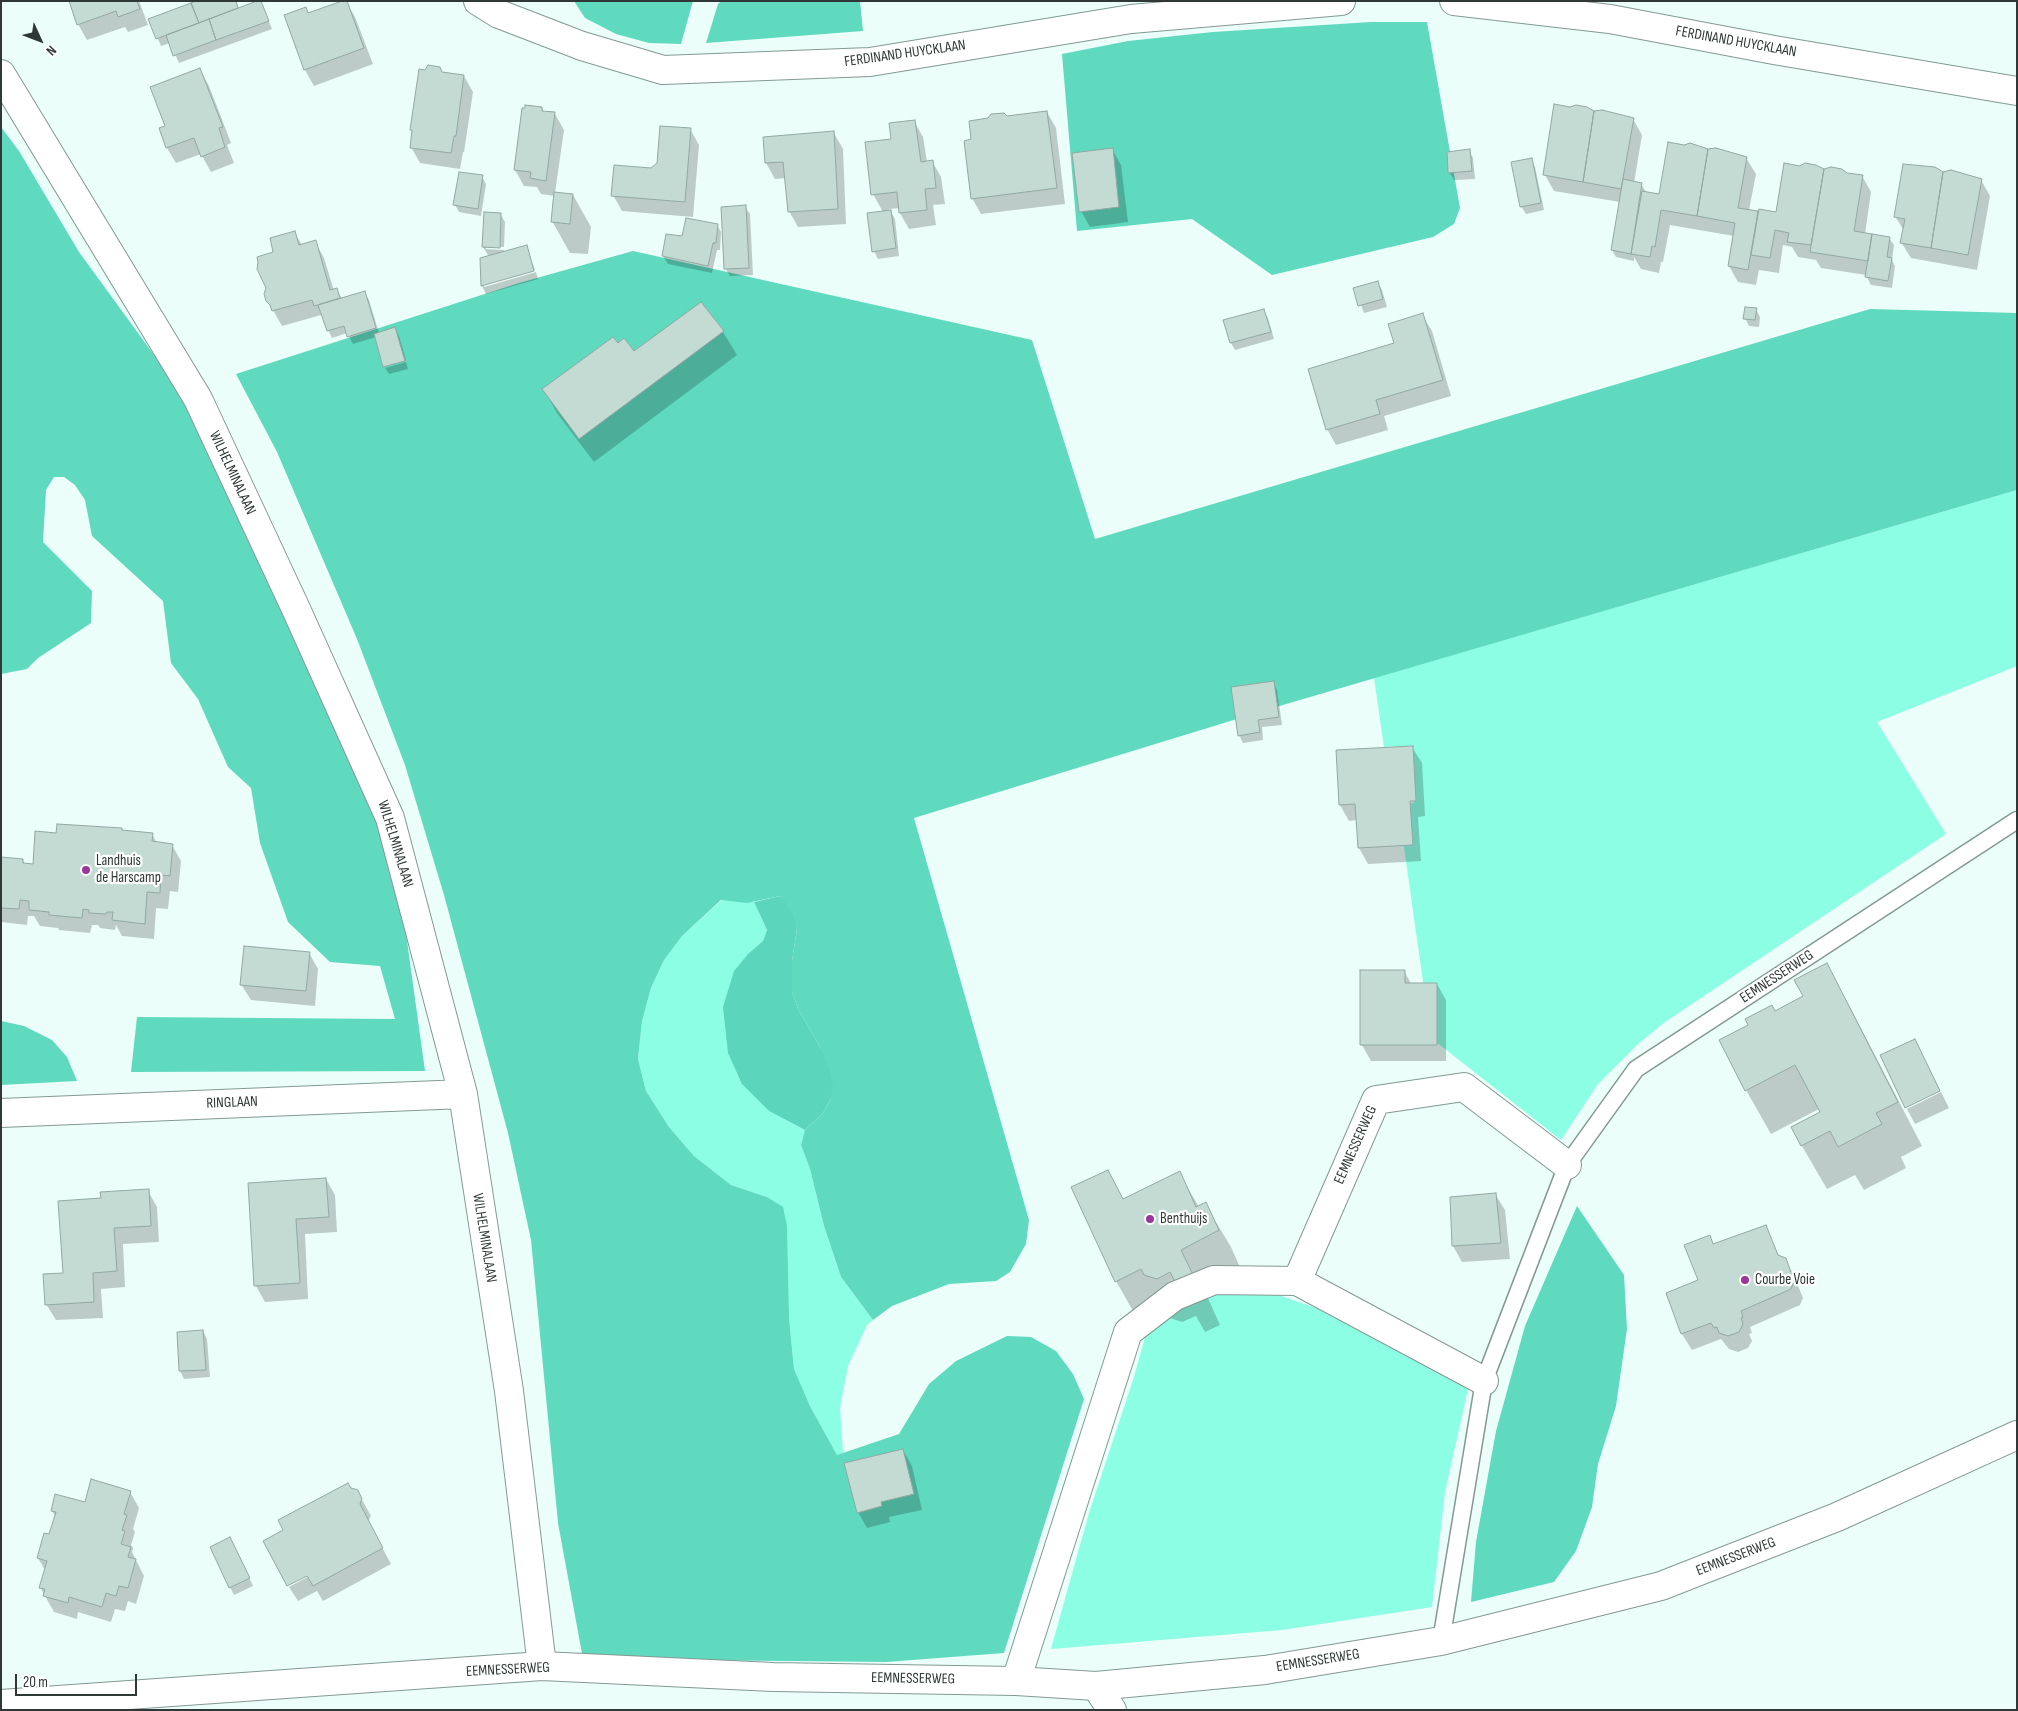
<!DOCTYPE html>
<html>
<head>
<meta charset="utf-8">
<style>
	body { margin:0 }
	#map { position:relative; width:2018px; height:1711px; overflow:hidden; background:#ebfef9; font-family:"Sofia Sans Condensed",sans-serif }
	canvas { display:block }
	.frame { position:absolute; inset:0; border:2px solid #2f3836; pointer-events:none }
	.north { position:absolute; left:15px; top:15px; width:50px; height:50px; -webkit-text-stroke:4px #fff; paint-order:stroke; rotate:133deg; font-size:14px; font-weight:700; line-height:20px; text-align:center; color:#2f3836 }
	.north::after { content:''; display:block; margin:auto; width:18px; height:22px; background:#2f3836; clip-path:polygon(50% 0,100% 100%,50% 72%,0 100%) }
	.scale { position:absolute; left:15px; top:1674px; width:122px; height:22px; box-sizing:border-box; border:2px solid #2f3836; border-top:0; padding-left:6px; font-size:15px; line-height:18px; white-space:nowrap; color:#2f3836; -webkit-text-stroke:4px #fff; paint-order:stroke }
</style>
</head>
<body>
<div id="map">
<canvas width="2018" height="1711"></canvas>
<div class="frame"></div>
<div class="north">N</div>
<div class="scale">20 m</div>
</div>
<script>
const ctx = document.querySelector('canvas').getContext('2d');
ctx.lineJoin = 'round';
function fill(path, color) {
  ctx.fillStyle = color;
  ctx.fill(path, 'evenodd');
}
function toPath(rows) {
  const path = new Path2D();
  for (const r of rows) {
    path.moveTo(r[0], r[1]);
    for (let i = 2; i < r.length; i += 2) path.lineTo(r[i], r[i + 1]);
  }
  return path;
}
function strokePath(path, color, width, dash) {
  ctx.strokeStyle = color;
  ctx.lineWidth = width;
  ctx.lineCap = dash ? 'butt' : 'round';
  ctx.setLineDash(dash || []);
  ctx.stroke(path);
}
function label(font, color, halo, rows, align = 'center') {
  ctx.font = font + ' "Sofia Sans Condensed",sans-serif';
  ctx.lineWidth = 4.5;
  ctx.setLineDash([]);
  ctx.textBaseline = 'middle';
  ctx.strokeStyle = halo;
  ctx.fillStyle = color;
  for (const [text, x, y, turn = 0] of rows) {
    ctx.save();
    ctx.translate(x, y);
    ctx.rotate((+turn || 0) * Math.PI / 180);
    ctx.textAlign = isNaN(turn) ? turn : align;
    if (halo) ctx.strokeText(text, 0, 0);
    ctx.fillText(text, 0, 0);
    ctx.restore();
  }
}
const green = toPath([
	[2017,490,2017,666,1877,722,1946,834,1665,1022,1638,1044,1598,1084,1561,1140,1431,1038,1404,847,1402,804,1414,803,1411,746,1384,747,1374,678],
	[722,900,754,902,767,930,763,941,749,953,769,1111,805,1130,801,1145,810,1169,824,1226,841,1277,873,1320,867,1325,848,1366,840,1408,843,1453,837,1455,810,1406,794,1369,789,1318,767,1197,731,1185,694,1156,669,1127,646,1091,638,1059,642,1021,651,988,664,960,682,936],
	[1264,1290,1316,1308,1468,1389,1445,1492,1432,1607,1282,1630,1051,1649,1089,1513,1134,1377,1147,1330,1190,1294]
]);
const forest = toPath([
	[574,1,693,1,681,44,649,43,616,34,585,18],
	[721,1,860,1,863,31,706,43,718,4],
	[1371,22,1427,22,1460,208,1454,224,1433,237,1272,275,1192,219,1077,231,1062,54,1128,41,1213,32],
	[1,127,19,151,79,252,181,392,244,532,390,818,425,1071,131,1072,137,1017,395,1019,380,966,330,962,288,922,260,843,251,788,228,767,198,699,171,663,163,601,92,536,85,500,75,485,64,477,54,477,46,490,43,542,92,591,91,623,38,658,27,669,1,674],
	[633,251,1032,340,1095,539,1870,309,2017,313,2017,490,1276,707,914,818,1029,1220,1026,1244,1010,1272,996,1281,949,1284,892,1306,873,1320,841,1277,824,1226,810,1169,801,1145,805,1130,823,1113,831,1098,820,1047,798,1009,792,992,792,961,797,929,780,896,747,903,721,900,682,936,664,960,651,988,642,1021,638,1059,646,1091,669,1127,694,1156,731,1185,767,1197,783,1207,787,1226,789,1318,794,1369,810,1406,837,1455,899,1434,929,1384,956,1361,1007,1336,1031,1337,1056,1351,1073,1374,1084,1399,1004,1653,886,1662,583,1659,558,1523,531,1240,508,1133,444,895,405,765,357,639,277,452,236,374,519,283],
	[1,1021,24,1026,52,1040,67,1057,77,1081,1,1085],
	[1577,1206,1624,1275,1627,1329,1616,1406,1598,1464,1592,1507,1576,1551,1554,1582,1471,1602,1476,1542,1496,1431,1525,1326]
]);
const water = toPath([
	[780,896,791,911,797,929,792,961,792,992,798,1009,820,1047,830,1071,833,1085,831,1098,823,1113,805,1130,769,1111,742,1084,728,1053,723,1007,734,971,749,953,763,941,767,930,754,902]
]);
const shadow = toPath([
	[70,1,139,1,148,25,128,32,125,27,87,40,78,24],
	[200,1,236,1,239,9,264,9,272,29,179,63,170,43,161,46,150,20],
	[346,1,355,17,373,64,314,86,305,70,285,16,308,14],
	[200,70,209,86,231,143,227,145,234,163,211,172,201,154,176,163,167,148,166,126],
	[425,71,464,76,473,92,464,152,463,152,460,169,420,163,411,147,413,132,412,130],
	[542,108,544,112,555,114,564,130,555,193,573,195,591,227,588,254,570,253,552,221,555,196,541,194,537,187,524,186,515,170],
	[1047,112,1056,128,1065,204,981,214,972,198,973,141,1007,117],
	[1591,112,1633,119,1642,135,1634,183,1641,184,1646,192,1660,196,1705,150,1746,158,1756,174,1749,210,1777,213,1820,170,1831,169,1846,174,1862,176,1871,192,1865,234,1889,238,1894,245,1892,260,1895,266,1892,288,1871,285,1866,275,1821,268,1816,260,1798,257,1792,247,1783,245,1779,273,1759,270,1756,285,1738,282,1729,266,1734,236,1670,225,1663,262,1661,262,1659,273,1641,269,1634,257,1634,261,1616,257,1612,250,1620,202,1554,191,1545,175],
	[914,121,923,137,927,162,932,161,941,177,945,204,933,205,936,225,909,229,900,213,900,208,889,209,895,219,899,256,878,259,874,251,883,212,873,194,893,140],
	[690,129,699,145,693,217,622,211,613,195,652,169],
	[834,133,843,149,846,224,798,227,789,211,786,178,775,179,766,163],
	[1112,149,1121,165,1128,222,1090,227,1081,211],
	[1469,151,1473,158,1475,179,1454,180,1450,173],
	[1531,159,1535,167,1544,210,1526,214,1521,206],
	[1943,173,1981,180,1990,196,1977,270,1911,258,1901,242,1904,231,1895,216],
	[482,177,486,184,481,216,459,212,455,205],
	[745,207,750,214,753,275,730,276,725,268],
	[501,215,505,222,504,247,486,246,486,249,504,250,503,253,526,247,535,270,484,284,484,287,536,272,538,279,486,294,482,286,481,259,494,255,488,255,483,247],
	[717,225,721,232,720,250,717,250,712,273,668,264,663,256,683,237],
	[294,232,302,245,315,242,324,258,334,291,337,290,342,299,364,292,369,300,379,333,395,329,399,336,406,360,384,366,376,337,353,344,347,333,332,338,321,315,282,326,273,310,267,288,260,276,258,258,275,253],
	[1378,283,1382,290,1387,307,1364,313,1355,289],
	[1756,309,1760,317,1759,327,1749,326,1745,318],
	[1263,310,1268,318,1274,339,1235,350,1231,343,1225,321],
	[1422,315,1432,331,1451,396,1384,416,1388,430,1336,445,1327,429,1395,344],
	[723,332,737,355,594,462,557,413,544,389,618,344,634,353],
	[406,362,408,369,389,374,385,368],
	[1273,683,1277,690,1282,725,1262,727,1263,740,1243,743,1239,735],
	[1412,747,1422,763,1425,816,1418,817,1421,861,1368,864,1359,848,1357,820,1349,821,1340,805,1337,751],
	[122,831,152,834,157,843,172,845,181,861,178,892,170,891,168,909,156,908,154,939,122,936,116,925,115,930,100,928,98,925,92,925,90,933,59,930,58,928,40,926,34,916,28,916,27,925,1,922,1,858,23,860,25,865,34,865,57,834],
	[309,953,318,969,315,1006,251,1000,241,984],
	[1826,965,1851,1009,1922,1146,1901,1157,1906,1168,1864,1190,1855,1175,1827,1189,1802,1146,1821,1113,1819,1109,1771,1134,1746,1090,1775,1012,1804,997],
	[1404,971,1412,985,1437,984,1446,1000,1446,1061,1371,1061,1362,1045],
	[1915,1040,1940,1090,1906,1107],
	[1941,1092,1949,1108,1915,1124,1907,1109],
	[1108,1171,1124,1200,1179,1173,1199,1207,1205,1204,1231,1247,1243,1274,1206,1294,1220,1325,1205,1332,1196,1316,1182,1322,1170,1318,1167,1313,1141,1325,1116,1281],
	[326,1179,335,1195,337,1232,305,1234,308,1299,265,1302,256,1286,249,1184],
	[148,1191,157,1207,159,1242,123,1244,125,1287,101,1289,103,1318,56,1320,46,1304,64,1274,102,1199],
	[1495,1194,1505,1210,1510,1259,1462,1262,1453,1246,1451,1198],
	[1765,1227,1780,1258,1785,1259,1794,1276,1803,1298,1800,1305,1750,1327,1752,1333,1749,1334,1752,1341,1748,1348,1738,1352,1729,1349,1721,1339,1692,1350,1682,1334,1667,1294,1699,1280,1709,1236,1714,1245],
	[203,1331,207,1339,210,1377,184,1379,180,1371,178,1333],
	[903,1450,912,1466,922,1510,889,1517,890,1522,867,1528,858,1512],
	[351,1489,357,1491,366,1507,371,1516,368,1521,391,1564,323,1601,317,1591,298,1601,289,1587,313,1574,285,1530],
	[130,1492,139,1508,133,1529,135,1532,131,1545,133,1548,132,1552,144,1576,136,1604,128,1601,125,1611,115,1609,111,1622,78,1612,77,1619,54,1612,40,1587,45,1570,38,1558,50,1536,56,1517,52,1511],
	[234,1546,253,1586,234,1595,230,1587]
]);
const building = toPath([
	[69,1,137,1,140,9,118,17,116,11,77,25,69,1],
	[196,1,236,1,238,8,199,23,191,3,196,1],
	[257,1,261,1,269,21,216,40,209,19,257,1],
	[342,1,347,1,364,48,304,70,284,15,306,7,308,13,342,1],
	[191,3,199,23,156,39,148,19,191,3],
	[209,19,216,40,173,56,166,35,209,19],
	[428,65,440,67,442,72,464,75,456,136,454,136,451,153,410,148,412,130,410,130,419,69,425,70,428,65],
	[200,68,223,127,219,128,225,147,201,157,194,138,166,148,159,128,165,126,150,87,200,68],
	[1554,104,1570,107,1576,105,1587,107,1594,111,1583,182,1543,175,1554,104],
	[525,105,542,107,542,111,555,112,546,181,530,178,531,172,514,170,522,108,525,108,525,105],
	[1602,110,1634,118,1621,189,1583,182,1594,111,1602,110],
	[1047,111,1057,188,971,199,964,141,971,139,969,121,988,118,991,114,1004,113,1007,116,1047,111],
	[915,120,921,162,933,160,936,188,925,189,927,210,899,213,897,192,871,195,865,142,891,139,889,123,915,120],
	[660,126,691,128,685,202,611,196,614,165,651,168,657,163,660,126],
	[834,131,838,209,788,212,783,162,765,163,763,137,834,131],
	[1668,142,1684,145,1690,143,1708,149,1697,216,1661,210,1655,247,1652,246,1650,257,1631,254,1642,191,1659,194,1668,142],
	[1113,148,1119,207,1079,212,1072,153,1113,148],
	[1716,148,1747,157,1738,208,1758,211,1748,270,1728,266,1735,223,1697,216,1708,149,1716,148],
	[1470,149,1472,171,1448,173,1447,152,1470,149],
	[1532,158,1541,203,1520,207,1511,162,1532,158],
	[1784,163,1800,166,1805,163,1816,165,1824,169,1811,245,1787,242,1789,233,1775,230,1770,258,1751,255,1759,209,1776,212,1784,163],
	[1903,164,1935,167,1943,172,1931,248,1900,243,1905,219,1894,217,1903,164],
	[1831,167,1842,169,1847,173,1863,175,1854,231,1872,234,1868,261,1810,252,1824,169,1831,167],
	[1951,170,1982,179,1968,255,1931,248,1943,172,1951,170],
	[459,172,483,175,478,209,453,205,459,172],
	[1623,179,1642,183,1631,254,1611,250,1623,179],
	[554,192,573,194,570,224,551,222,554,192],
	[746,205,749,268,724,269,721,207,746,205],
	[891,210,896,248,872,252,867,213,891,210],
	[484,212,501,213,500,248,482,247,484,212],
	[686,218,718,224,716,243,713,243,708,266,662,256,666,234,682,236,686,218],
	[295,231,299,245,316,240,330,290,337,288,340,298,314,306,312,300,272,311,270,305,266,301,264,294,266,288,257,269,258,262,257,257,273,252,270,238,295,231],
	[1872,234,1890,237,1887,257,1892,258,1888,281,1865,277,1872,234],
	[527,245,534,271,481,286,480,258,527,245],
	[1378,281,1383,299,1358,306,1353,288,1378,281],
	[365,291,376,328,347,337,344,326,327,331,318,305,365,291],
	[701,302,724,331,579,439,542,389,613,337,618,343,624,338,634,351,701,302],
	[1745,307,1757,308,1755,320,1743,319,1745,307],
	[1264,309,1271,332,1230,343,1223,320,1264,309],
	[1423,313,1443,380,1376,400,1380,414,1326,430,1308,369,1394,343,1388,324,1423,313],
	[395,327,405,361,383,367,374,334,395,327],
	[1274,681,1279,717,1258,720,1260,732,1238,736,1231,687,1274,681],
	[1413,746,1416,801,1410,801,1413,845,1358,848,1355,804,1339,805,1336,750,1413,746],
	[57,824,122,828,122,830,153,833,152,841,173,844,170,876,161,875,160,893,147,892,145,924,112,920,113,912,107,912,106,914,89,913,89,910,83,909,82,918,49,915,49,912,29,910,29,901,20,900,19,909,1,908,1,857,23,859,23,863,33,864,35,831,56,833,57,824],
	[244,946,310,952,306,991,240,985,244,946],
	[1827,963,1898,1102,1876,1113,1882,1124,1838,1147,1830,1131,1801,1146,1791,1127,1820,1112,1795,1065,1745,1091,1719,1040,1748,1025,1745,1019,1772,1005,1775,1011,1803,996,1794,980,1827,963],
	[1360,970,1405,970,1405,983,1437,983,1437,1045,1360,1045,1360,970],
	[1915,1039,1940,1091,1905,1108,1880,1055,1915,1039],
	[1108,1170,1123,1199,1180,1171,1196,1207,1206,1202,1219,1230,1181,1250,1196,1281,1179,1289,1170,1272,1157,1279,1144,1275,1141,1269,1115,1282,1071,1187,1108,1170],
	[326,1178,329,1217,296,1219,300,1283,254,1286,248,1183,326,1178],
	[149,1189,151,1226,114,1228,117,1271,93,1273,94,1302,45,1305,43,1274,63,1273,58,1201,101,1198,100,1192,149,1189],
	[1496,1193,1501,1243,1452,1246,1450,1197,1496,1193],
	[1766,1225,1778,1255,1786,1258,1794,1281,1791,1289,1741,1311,1743,1317,1741,1318,1743,1324,1739,1332,1728,1336,1719,1333,1717,1327,1714,1328,1711,1323,1681,1334,1666,1293,1698,1280,1684,1245,1710,1235,1713,1244,1766,1225],
	[203,1330,206,1370,179,1371,177,1332,203,1330],
	[903,1449,914,1494,881,1502,882,1506,857,1513,844,1463,903,1449],
	[91,1479,131,1491,124,1514,127,1515,122,1530,125,1531,121,1544,131,1547,128,1557,136,1559,128,1588,119,1586,116,1596,106,1593,102,1607,69,1597,68,1603,43,1596,45,1589,39,1588,47,1561,37,1558,44,1533,49,1534,56,1512,51,1511,55,1494,85,1502,91,1479],
	[348,1483,351,1488,358,1490,362,1499,360,1504,383,1548,313,1586,307,1576,287,1586,263,1541,283,1530,278,1520,348,1483],
	[230,1537,250,1578,229,1588,210,1547,230,1537]
]);
const lane = toPath([
	[1441,1641,1484,1381,1567,1165,1636,1069,2017,820]
]);
const street = toPath([
	[478,1,499,14,582,46,663,70,870,62,1131,19,1341,1],
	[1454,1,1610,19,1774,50,2017,91],
	[1,74,198,399,296,609,390,818,463,1094,509,1391,542,1666],
	[1,1113,463,1094],
	[1297,1281,1376,1100,1464,1087,1567,1165],
	[1016,1681,1128,1332,1175,1296,1214,1280,1297,1281,1484,1381],
	[1096,1686,1112,1710]
]);
const secondary = toPath([
	[1,1704,542,1666,773,1677,1016,1681,1096,1686,1265,1670,1441,1641,1661,1586,1837,1517,2017,1435]
]);
const markers = [
	[86,870,5,"#9a379d"],
	[1150,1219,5,"#9a379d"],
	[1745,1280,5,"#9a379d"]
];
const streetNames = [
	["FERDINAND HUYCKLAAN",1736,42,10],
	["FERDINAND HUYCKLAAN",905,54,-8],
	["WILHELMINALAAN",232,473,65],
	["WILHELMINALAAN",395,844,73],
	["EEMNESSERWEG",1777,977,-33],
	["RINGLAAN",232,1103,-2],
	["EEMNESSERWEG",1356,1145,-66],
	["WILHELMINALAAN",484,1238,81],
	["EEMNESSERWEG",1736,1557,-21],
	["EEMNESSERWEG",1318,1661,-9],
	["EEMNESSERWEG",508,1670,-3],
	["EEMNESSERWEG",913,1679,1]
];
const poiNames = [
	["Landhuis",96,861],
	["de Harscamp",96,878],
	["Benthuijs",1160,1219],
	["Courbe Voie",1755,1280]
];
fill(green, '#8bfee3');
fill(forest, '#5fdabf');
fill(water, '#5bd6bc');
fill(shadow, '#0003');
fill(building, '#c4dbd4');
strokePath(building, '#92a8a2', 1);
strokePath(lane, '#839993', 19);
strokePath(street, '#839993', 30);
strokePath(secondary, '#839993', 30);
strokePath(lane, '#fff', 16);
strokePath(street, '#fff', 28);
strokePath(secondary, '#fff', 28);
for (const [x, y, r, color] of markers) {
  const dot = new Path2D();
  dot.arc(x, y, r, 0, 2 * Math.PI);
  ctx.fillStyle = color;
  ctx.fill(dot);
  strokePath(dot, '#fff', 2);
}
label('15px', '#2f3836', '#fff', streetNames);
label('15px', '#2f3836', '#fff', poiNames, 'left');
</script>
</body>
</html>
